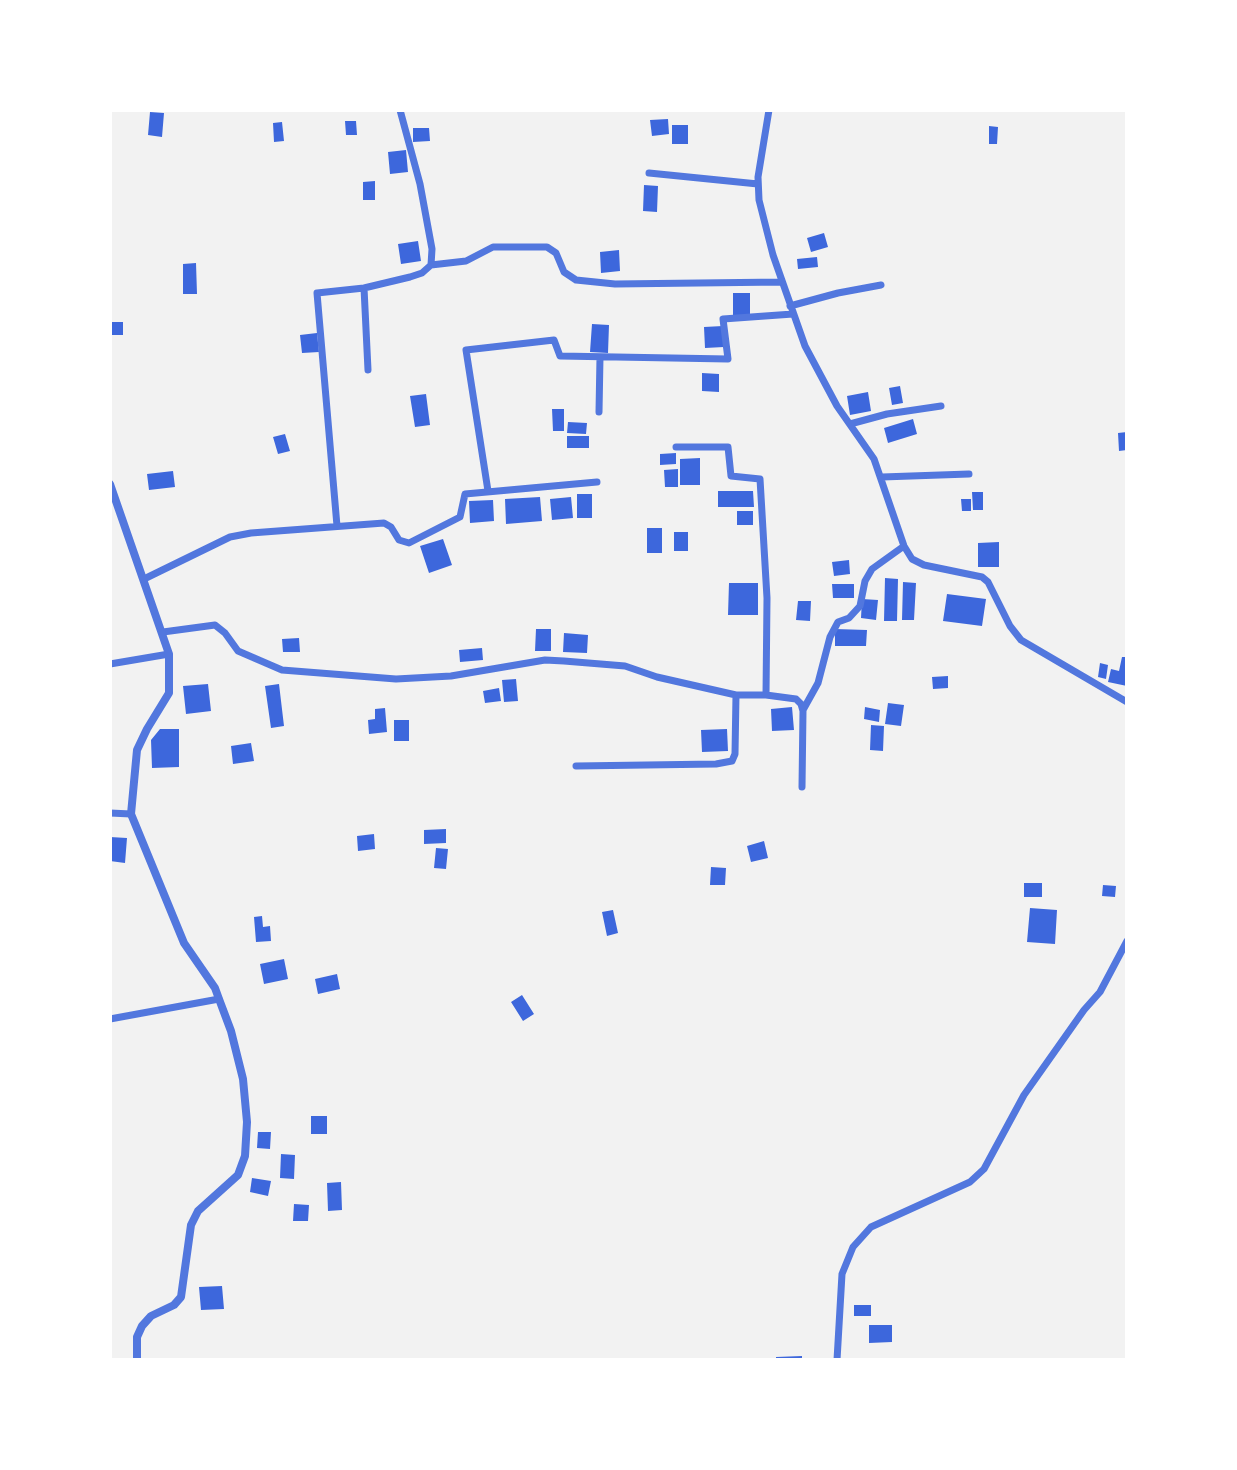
<!DOCTYPE html>
<html>
<head>
<meta charset="utf-8">
<style>
	body { margin:0 }
	#map { position:relative; width:1237px; height:1470px; overflow:hidden; background:#f2f2f2; font-family:Figtree,sans-serif }
	canvas { display:block }
	.frame { position:absolute; inset:0; border:112px solid #fff; pointer-events:none }
</style>
</head>
<body>
<div id="map">
<canvas width="1237" height="1470"></canvas>
<div class="frame"></div>
</div>
<script>
const ctx = document.querySelector('canvas').getContext('2d');
ctx.lineJoin = 'round';
function fill(path, color) {
  ctx.fillStyle = color;
  ctx.fill(path, 'evenodd');
}
function toPath(rows) {
  const path = new Path2D();
  for (const r of rows) {
    path.moveTo(r[0], r[1]);
    for (let i = 2; i < r.length; i += 2) path.lineTo(r[i], r[i + 1]);
  }
  return path;
}
function strokePath(path, color, width, dash) {
  ctx.strokeStyle = color;
  ctx.lineWidth = width;
  ctx.lineCap = dash ? 'butt' : 'round';
  ctx.setLineDash(dash || []);
  ctx.stroke(path);
}
const building = toPath([
	[150,112,164,113,162,137,148,135],
	[668,119,669,134,652,136,650,120],
	[345,121,356,121,357,135,346,135],
	[282,122,284,141,274,142,273,123],
	[672,125,688,125,688,144,672,144],
	[989,126,998,127,997,144,989,144],
	[413,128,429,128,430,141,413,142],
	[406,150,408,172,390,174,388,152],
	[375,181,375,200,363,200,363,182],
	[644,185,658,186,657,212,643,211],
	[824,233,828,247,811,252,807,238],
	[418,241,421,261,401,264,398,244],
	[619,250,620,271,601,273,600,252],
	[817,257,818,267,798,269,797,259],
	[196,263,197,294,183,294,183,264],
	[733,293,750,293,750,316,733,316],
	[110,322,123,322,123,335,110,335],
	[592,324,609,325,608,353,590,352],
	[723,326,724,347,705,348,704,327],
	[317,333,319,352,302,353,300,335],
	[702,373,719,374,719,392,702,391],
	[900,386,903,403,892,405,889,388],
	[868,392,871,411,850,415,847,396],
	[426,394,430,425,415,427,410,396],
	[552,409,564,409,564,431,553,431],
	[913,419,917,434,888,443,884,428],
	[568,422,587,423,586,434,567,433],
	[1127,432,1127,450,1119,451,1118,433],
	[285,434,290,451,278,454,273,437],
	[567,436,589,436,589,448,567,448],
	[676,453,676,464,660,465,660,454],
	[700,458,700,485,680,485,680,459],
	[678,469,678,487,665,487,664,470],
	[173,471,175,487,149,490,147,474],
	[718,491,753,491,754,507,718,507],
	[972,492,983,492,983,510,973,510],
	[577,494,592,494,592,518,577,518],
	[540,497,542,521,506,524,505,499],
	[571,497,573,518,552,520,550,499],
	[961,499,971,499,971,511,962,511],
	[493,500,494,521,470,523,469,501],
	[737,511,753,511,753,525,737,525],
	[647,528,662,528,662,553,647,553],
	[674,532,688,532,688,551,674,551],
	[443,539,452,565,429,573,420,546],
	[999,542,999,567,978,567,978,543],
	[849,560,850,574,834,576,832,562],
	[885,578,898,579,897,621,884,621],
	[903,582,916,583,914,620,902,620],
	[729,583,758,583,758,615,728,615],
	[832,584,854,584,854,598,833,598],
	[947,594,986,599,982,626,943,621],
	[862,599,878,600,876,620,861,618],
	[798,601,811,601,810,621,796,620],
	[536,629,551,629,551,651,535,651],
	[835,629,867,630,866,646,835,646],
	[564,633,588,635,587,653,563,652],
	[299,638,300,652,283,652,282,639],
	[482,648,483,660,460,662,459,650],
	[1122,657,1127,657,1127,686,1108,682,1111,669,1119,671],
	[1100,663,1108,665,1106,679,1098,677],
	[948,676,948,688,933,689,932,677],
	[516,679,518,701,504,702,502,680],
	[208,684,211,711,186,714,183,686],
	[279,684,284,726,271,728,265,686],
	[499,688,501,701,485,703,483,691],
	[888,703,904,705,901,726,885,724],
	[792,707,794,730,772,731,771,709],
	[865,707,880,710,879,722,864,719],
	[385,708,387,732,369,734,368,720,375,719,375,709],
	[394,720,409,720,409,741,394,741],
	[871,725,884,726,883,751,870,750],
	[160,729,179,729,179,767,152,768,151,740],
	[727,729,728,751,702,752,701,730],
	[251,743,254,761,233,764,231,746],
	[446,829,446,843,424,844,424,830],
	[374,834,375,849,358,851,357,836],
	[110,837,127,838,125,863,110,861],
	[764,841,768,858,751,862,747,846],
	[436,848,448,849,446,869,434,868],
	[711,867,726,868,725,885,710,885],
	[1024,883,1042,883,1042,897,1024,897],
	[1103,885,1116,886,1115,897,1102,896],
	[1030,908,1057,910,1055,944,1027,942],
	[613,910,618,933,607,936,602,912],
	[262,916,263,927,270,926,271,941,256,942,254,917],
	[284,959,288,979,264,984,260,964],
	[337,974,340,989,318,994,315,979],
	[522,995,534,1014,523,1021,511,1002],
	[311,1116,327,1116,327,1134,311,1134],
	[258,1132,271,1132,270,1149,257,1148],
	[281,1154,295,1155,294,1179,280,1178],
	[252,1178,271,1181,268,1196,250,1192],
	[341,1182,342,1210,328,1211,327,1183],
	[294,1204,309,1205,308,1221,293,1221],
	[222,1286,224,1309,201,1310,199,1287],
	[854,1305,871,1305,871,1316,854,1316],
	[869,1325,892,1325,892,1342,869,1343],
	[802,1356,802,1360,776,1360,776,1357]
]);
const minor = toPath([
	[769,110,758,177,759,200,773,255,805,346,837,406,874,459,904,546,912,559,924,565,982,577,988,582,1010,626,1021,640,1127,702],
	[649,173,758,184],
	[431,265,466,261,493,247,547,247,556,253,564,272,576,280,615,284,782,282],
	[364,288,368,370],
	[790,306,838,293,881,285],
	[599,412,600,357],
	[850,424,887,414,941,406],
	[676,447,728,447,731,476,760,479,767,598,766,695],
	[882,477,969,474],
	[488,491,466,350,554,340,560,356,728,359,723,319,793,314],
	[337,526,317,293,364,288,410,277,422,273,431,265,432,249,420,184,400,110],
	[144,579,230,537,251,533,384,523,391,527,399,540,409,543,460,517,465,494,597,482],
	[163,632,215,625,225,633,238,651,282,670,396,679,451,676,545,660,564,661,625,666,657,677,736,695,766,695,796,699,801,704,803,711,802,787],
	[110,664,169,654],
	[803,710,818,683,830,637,838,622,849,618,860,606,865,581,872,569,904,546],
	[576,766,716,764,732,761,735,754,736,695],
	[110,813,131,814],
	[110,1019,219,999],
	[837,1360,842,1274,853,1247,871,1227,970,1182,984,1169,1024,1095,1084,1010,1100,992,1127,941]
]);
const tertiary = toPath([
	[110,484,169,654,169,693,147,729,137,750,131,814,184,943,215,988,219,999,231,1031,243,1079,247,1122,245,1156,238,1175,198,1211,191,1225,181,1297,174,1305,151,1316,142,1326,137,1337,137,1360]
]);
fill(building, '#3d67dc');
strokePath(minor, '#5277de', 7);
strokePath(tertiary, '#5277de', 8);
</script>
</body>
</html>
